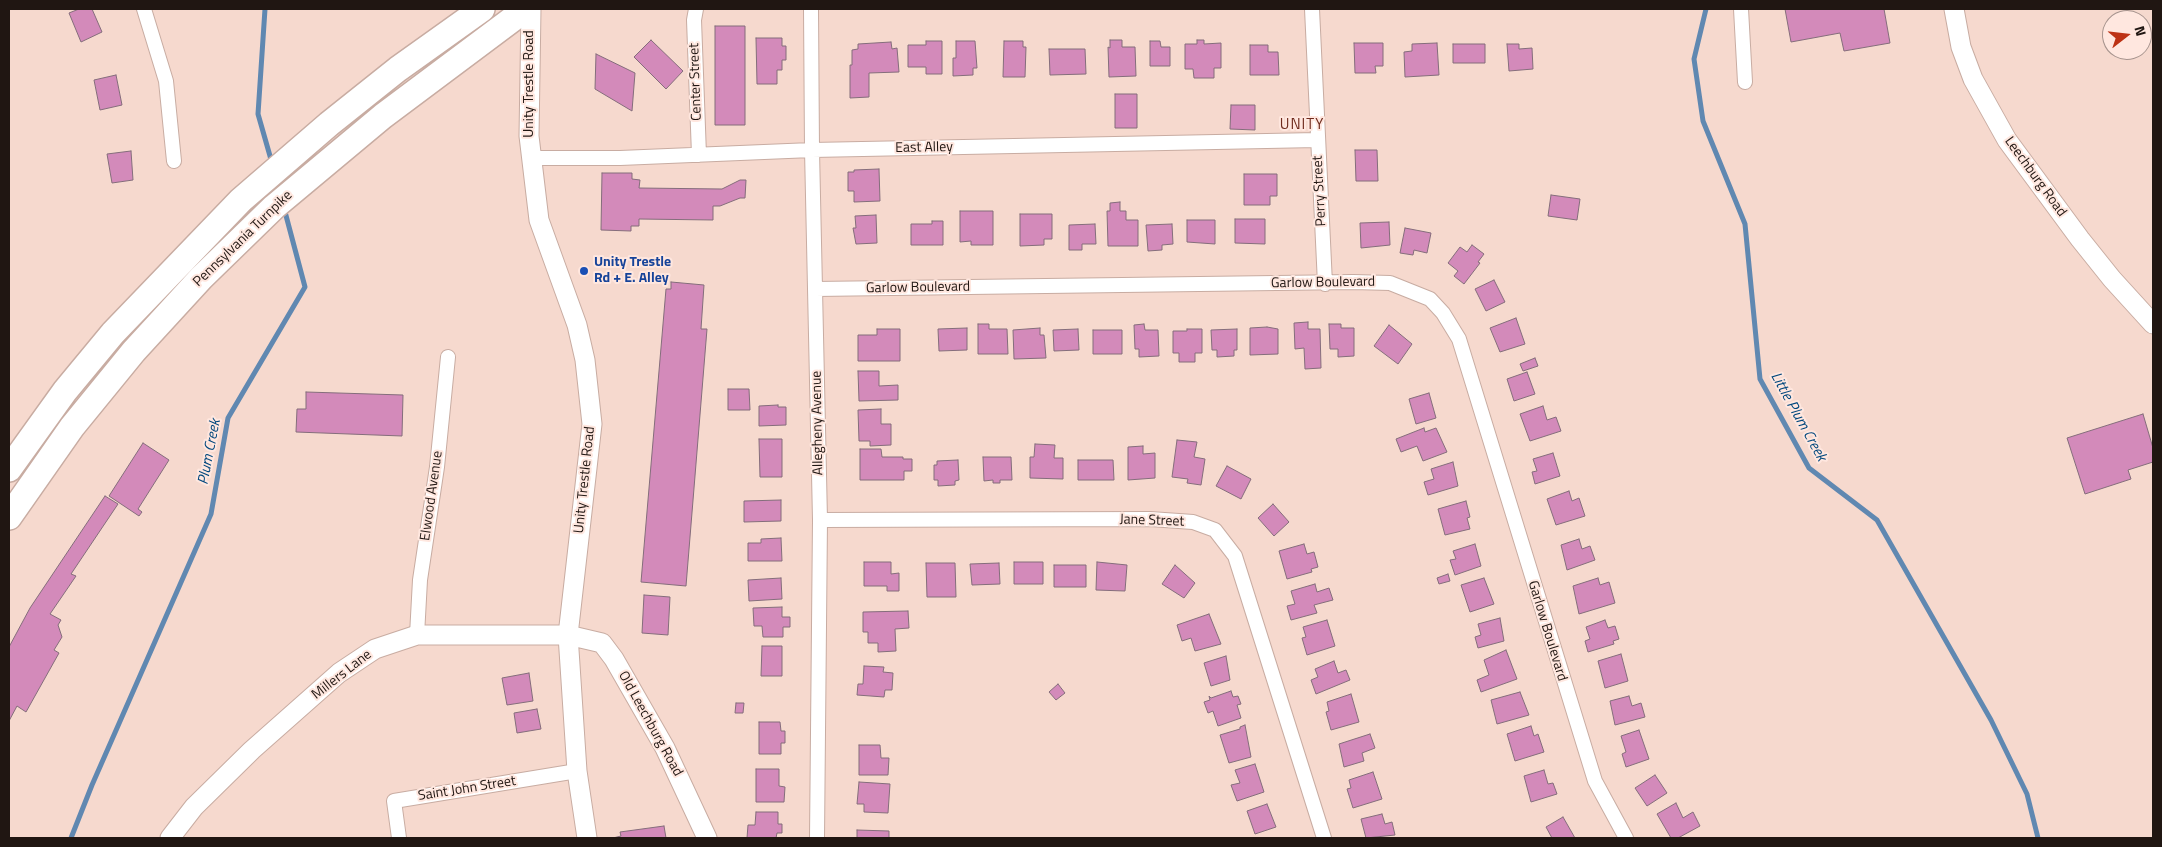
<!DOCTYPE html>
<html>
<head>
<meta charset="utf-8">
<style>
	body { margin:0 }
	#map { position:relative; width:2162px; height:847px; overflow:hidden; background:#f6d9ce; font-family:"Titillium Web",sans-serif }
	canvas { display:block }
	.frame { position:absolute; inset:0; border:10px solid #201612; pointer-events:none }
	.north { position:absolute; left:2102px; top:10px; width:50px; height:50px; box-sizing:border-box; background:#ffe7df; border:1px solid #a6938d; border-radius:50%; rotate:74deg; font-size:14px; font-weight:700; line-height:20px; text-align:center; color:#201612 }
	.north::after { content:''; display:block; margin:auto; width:18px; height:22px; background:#bd3215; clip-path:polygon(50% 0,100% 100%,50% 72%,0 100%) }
</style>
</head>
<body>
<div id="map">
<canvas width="2162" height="847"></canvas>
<div class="frame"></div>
<div class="north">N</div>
</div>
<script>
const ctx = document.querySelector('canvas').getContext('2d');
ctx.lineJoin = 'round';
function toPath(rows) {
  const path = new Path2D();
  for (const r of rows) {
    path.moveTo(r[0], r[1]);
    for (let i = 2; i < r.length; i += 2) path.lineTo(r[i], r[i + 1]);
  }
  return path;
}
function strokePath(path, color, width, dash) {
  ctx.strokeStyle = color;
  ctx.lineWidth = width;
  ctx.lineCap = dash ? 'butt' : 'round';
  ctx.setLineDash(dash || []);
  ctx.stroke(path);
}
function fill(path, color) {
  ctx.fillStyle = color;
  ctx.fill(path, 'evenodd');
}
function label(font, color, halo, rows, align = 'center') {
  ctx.font = font + ' "Titillium Web",sans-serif';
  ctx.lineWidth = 4;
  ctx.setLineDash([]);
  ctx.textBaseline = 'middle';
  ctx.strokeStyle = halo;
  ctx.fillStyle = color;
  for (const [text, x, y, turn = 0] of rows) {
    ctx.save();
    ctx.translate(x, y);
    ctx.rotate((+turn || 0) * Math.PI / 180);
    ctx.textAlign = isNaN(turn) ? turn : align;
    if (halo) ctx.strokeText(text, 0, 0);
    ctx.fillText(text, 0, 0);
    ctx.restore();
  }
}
const stream = toPath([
	[265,9,258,114,272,163],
	[1706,9,1694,59,1703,121,1745,224,1760,379,1809,468,1877,520,1991,720,2027,794,2038,838],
	[71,838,92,785,211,514,228,418,305,287,284,208]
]);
const building = toPath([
	[79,9,92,9,102,32,81,42,69,13,79,9],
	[1785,9,1884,9,1890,43,1844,51,1840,33,1791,42,1785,9],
	[715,26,745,26,745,125,715,125,715,26],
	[756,38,782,38,782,46,786,46,786,60,782,60,782,70,777,70,777,84,757,84,756,38],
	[651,40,683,71,666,89,634,57,651,40],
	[1110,40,1122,40,1122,47,1135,47,1136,76,1109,77,1108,47,1110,48,1110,40],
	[1197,40,1204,40,1204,44,1221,43,1221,68,1214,68,1214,78,1194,78,1193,69,1185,69,1185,44,1197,44,1197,40],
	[926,41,942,41,942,74,926,74,926,67,908,67,908,45,926,45,926,41],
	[956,41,975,41,977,68,973,68,973,75,953,76,953,58,956,58,956,41],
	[1004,41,1023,41,1023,47,1026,47,1025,77,1003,77,1004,41],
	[1150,41,1160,41,1161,47,1170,47,1170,66,1150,66,1150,41],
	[891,42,892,49,897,48,899,72,869,73,869,97,850,98,850,65,852,65,852,50,858,49,858,44,891,42],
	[1354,43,1383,43,1383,66,1375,66,1376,73,1355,73,1354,43],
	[1437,43,1439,75,1405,77,1404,52,1412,51,1412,44,1437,43],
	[1453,44,1485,44,1485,63,1453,63,1453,44],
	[1507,44,1519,44,1519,49,1532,48,1533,69,1509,71,1507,44],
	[1250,45,1268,45,1268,52,1278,52,1279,75,1250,75,1250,45],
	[1049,49,1085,49,1086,74,1050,75,1049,49],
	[596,54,635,73,632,111,595,89,596,54],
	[116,75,122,105,100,110,94,80,116,75],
	[1115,94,1137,94,1137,128,1115,128,1115,94],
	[1231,105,1255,105,1255,130,1230,129,1231,105],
	[1355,150,1377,150,1378,181,1356,181,1355,150],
	[131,151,133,180,112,183,107,154,131,151],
	[879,169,880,201,854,202,854,191,848,191,848,172,854,172,854,170,879,169],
	[602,173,632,173,632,179,640,180,639,188,722,189,740,180,746,180,745,198,740,198,720,206,713,206,713,220,639,219,639,226,631,226,631,231,601,230,602,173],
	[1244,174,1277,174,1277,196,1270,196,1270,205,1244,205,1244,174],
	[1551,195,1580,199,1577,220,1548,216,1551,195],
	[1120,202,1120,211,1126,211,1126,220,1138,220,1138,246,1108,246,1107,211,1110,211,1110,203,1120,202],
	[960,211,993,211,993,245,971,245,971,241,960,242,960,211],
	[1020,214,1052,214,1052,239,1044,239,1044,245,1020,246,1020,214],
	[876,215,877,243,856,244,853,228,856,228,855,216,876,215],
	[1235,219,1265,219,1265,244,1235,243,1235,219],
	[1187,220,1215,220,1215,244,1187,242,1187,220],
	[932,221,943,221,943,245,911,245,911,224,932,224,932,221],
	[1389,222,1390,245,1361,248,1360,223,1389,222],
	[1095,224,1096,244,1082,244,1082,250,1069,250,1069,225,1095,224],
	[1172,224,1173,244,1162,245,1162,250,1148,251,1146,225,1172,224],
	[1405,228,1431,233,1427,253,1414,250,1413,255,1400,253,1405,228],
	[1472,245,1484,254,1478,262,1480,263,1464,284,1454,276,1458,271,1448,263,1460,247,1467,252,1472,245],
	[1494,280,1505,302,1486,311,1475,289,1494,280],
	[671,282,704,285,701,329,707,329,686,586,641,582,666,289,671,289,671,282],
	[1516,318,1525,344,1500,352,1490,328,1516,318],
	[1308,322,1308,329,1320,329,1321,368,1305,369,1304,348,1295,349,1294,323,1308,322],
	[978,324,989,324,989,329,1007,329,1008,354,978,354,978,324],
	[1144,324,1145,330,1158,330,1159,356,1139,357,1139,349,1135,349,1134,325,1144,324],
	[1329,324,1341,324,1341,328,1354,328,1354,356,1338,357,1338,349,1330,349,1329,324],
	[1389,325,1412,344,1398,364,1374,346,1389,325],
	[1267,327,1278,329,1278,354,1250,355,1250,328,1267,327],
	[967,328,967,350,939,351,938,329,967,328],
	[1040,328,1040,335,1044,335,1046,358,1014,359,1013,330,1040,328],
	[877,329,900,329,900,361,858,361,858,335,877,335,877,329],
	[1078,329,1079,350,1054,351,1053,330,1078,329],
	[1187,329,1202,329,1202,353,1195,353,1195,362,1179,362,1179,353,1173,353,1173,331,1187,331,1187,329],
	[1237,329,1237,350,1234,350,1234,356,1217,357,1217,350,1212,350,1211,330,1237,329],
	[1093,330,1122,330,1122,354,1093,354,1093,330],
	[1535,358,1538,366,1523,371,1520,364,1535,358],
	[858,371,879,371,879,386,898,385,898,400,859,401,858,371],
	[1527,372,1535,394,1514,401,1507,379,1527,372],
	[728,389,749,389,750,410,728,410,728,389],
	[306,392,403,395,402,436,296,432,297,409,306,409,306,392],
	[1429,393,1436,418,1416,424,1409,399,1429,393],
	[778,405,778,407,786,407,786,425,759,426,759,406,778,405],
	[1543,406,1547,420,1556,417,1561,431,1530,441,1520,414,1543,406],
	[881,409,881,424,891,424,891,445,870,446,870,441,859,441,858,410,881,409],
	[2143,414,2153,448,2153,462,2128,470,2131,479,2085,494,2067,438,2143,414],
	[1424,428,1425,432,1436,428,1447,452,1423,461,1417,446,1401,452,1396,439,1424,428],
	[759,439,782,439,782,477,760,477,759,439],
	[1177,440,1197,442,1194,457,1205,459,1201,485,1187,483,1188,479,1172,477,1177,440],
	[143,443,169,460,138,509,142,512,139,516,109,496,143,443],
	[1035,444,1055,445,1054,458,1063,458,1063,479,1030,478,1030,457,1034,457,1035,444],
	[1143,446,1143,454,1155,453,1155,478,1128,480,1128,447,1143,446],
	[860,449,881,449,882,457,903,457,903,459,912,459,912,471,904,471,904,480,860,480,860,449],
	[1553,453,1560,476,1535,484,1532,472,1537,471,1533,459,1553,453],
	[983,457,1011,457,1012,480,1000,480,1000,483,993,483,993,480,984,481,983,457],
	[958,460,959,480,955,481,955,485,938,486,938,480,934,480,934,465,937,465,937,461,958,460],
	[1078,460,1113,460,1114,480,1078,480,1078,460],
	[1453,462,1458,486,1428,495,1424,482,1434,479,1431,469,1453,462],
	[1227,466,1251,479,1241,499,1216,486,1227,466],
	[1569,491,1572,501,1579,498,1585,516,1556,525,1547,499,1569,491],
	[105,496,118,504,71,574,76,576,50,614,61,620,58,625,62,637,54,650,59,653,26,712,17,706,9,721,9,647,30,608,105,496],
	[781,500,781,521,744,522,744,501,781,500],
	[1466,501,1470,517,1467,518,1470,529,1445,535,1438,509,1466,501],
	[1273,504,1289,522,1274,536,1258,518,1273,504],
	[781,538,782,561,748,561,748,543,761,543,761,539,781,538],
	[1579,539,1582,549,1590,546,1595,560,1567,570,1561,545,1579,539],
	[1304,544,1307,554,1314,552,1318,567,1311,569,1312,572,1287,579,1279,551,1304,544],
	[1475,544,1481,566,1455,575,1450,560,1456,559,1453,551,1475,544],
	[864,562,891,562,891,574,899,573,899,591,887,591,887,586,864,586,864,562],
	[1014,562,1043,562,1043,584,1014,584,1014,562],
	[1097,562,1127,565,1125,591,1096,590,1097,562],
	[926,563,955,563,956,597,927,597,926,563],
	[999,563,1000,584,972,585,970,564,999,563],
	[1054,565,1086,565,1086,587,1054,587,1054,565],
	[1175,565,1195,583,1184,598,1162,584,1175,565],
	[1448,574,1450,581,1439,584,1437,578,1448,574],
	[781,578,782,599,749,601,748,580,781,578],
	[1484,578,1494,604,1470,612,1461,585,1484,578],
	[1598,578,1600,585,1609,582,1615,603,1579,614,1573,586,1598,578],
	[1315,584,1317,592,1329,588,1333,600,1314,605,1317,613,1291,620,1287,606,1295,604,1291,591,1315,584],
	[644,595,670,597,668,635,642,633,644,595],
	[782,607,782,617,790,617,790,627,783,627,783,637,763,637,762,626,754,626,753,608,782,607],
	[908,611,909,628,895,629,896,651,878,652,878,643,868,643,868,632,863,632,863,612,908,611],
	[1209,614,1221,644,1195,651,1191,638,1182,641,1177,625,1209,614],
	[1500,618,1504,641,1478,648,1475,637,1481,635,1478,624,1500,618],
	[1327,620,1335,646,1307,655,1302,638,1306,637,1303,627,1327,620],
	[1605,620,1608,628,1615,626,1619,639,1613,641,1614,644,1588,652,1585,641,1590,639,1586,627,1605,620],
	[762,646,782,646,782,676,761,676,762,646],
	[1506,650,1517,679,1481,692,1477,680,1489,675,1484,660,1506,650],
	[1621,654,1628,681,1605,688,1598,661,1621,654],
	[1226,656,1230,680,1211,686,1204,663,1226,656],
	[1334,661,1338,673,1346,670,1350,680,1316,694,1311,680,1318,677,1315,669,1334,661],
	[864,666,884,667,883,672,893,673,892,690,885,690,884,697,857,695,858,684,863,684,864,666],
	[529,673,533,701,507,705,502,678,529,673],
	[1058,684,1065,693,1056,700,1049,692,1058,684],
	[1231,691,1233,697,1238,696,1241,704,1237,705,1241,718,1218,726,1213,711,1208,713,1204,702,1210,700,1209,696,1211,698,1231,691],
	[1520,692,1529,715,1497,724,1491,700,1520,692],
	[1351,694,1359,722,1331,730,1326,712,1329,711,1327,702,1351,694],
	[1629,696,1632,706,1641,703,1645,717,1615,725,1610,701,1629,696],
	[736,703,744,703,743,713,735,713,736,703],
	[537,709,541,729,517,733,514,713,537,709],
	[759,722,780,722,781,731,785,731,785,743,781,743,781,754,759,754,759,722],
	[1245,725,1251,757,1229,763,1220,735,1240,729,1240,727,1245,725],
	[1531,726,1534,736,1538,734,1544,752,1515,761,1507,734,1531,726],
	[1639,730,1649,759,1626,767,1622,754,1626,752,1621,736,1639,730],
	[1370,734,1375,748,1362,753,1364,761,1344,767,1339,744,1370,734],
	[859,745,880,745,881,758,889,758,888,775,859,775,859,745],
	[1255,764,1264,792,1237,801,1231,785,1240,783,1235,770,1255,764],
	[756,769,779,769,779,786,785,787,784,802,756,802,756,769],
	[1544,770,1548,784,1553,783,1557,794,1531,802,1524,776,1544,770],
	[1373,772,1382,799,1353,808,1347,789,1351,788,1349,780,1373,772],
	[1655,775,1667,793,1647,806,1635,788,1655,775],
	[859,782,890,784,888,813,864,812,864,804,857,804,859,782],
	[1676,803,1683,818,1693,812,1700,826,1678,838,1671,838,1657,814,1676,803],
	[1267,804,1276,827,1255,834,1247,811,1267,804],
	[756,812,778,812,778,824,782,824,782,833,777,833,776,838,747,838,748,825,755,825,756,812],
	[1382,814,1385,824,1392,822,1395,835,1366,838,1361,819,1382,814],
	[1563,817,1575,838,1552,838,1546,827,1563,817],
	[664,826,666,838,613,838,621,836,620,832,664,826],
	[857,830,889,831,889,838,857,838,857,830]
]);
const street = toPath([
	[144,9,166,81,174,161],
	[696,9,694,20,699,155],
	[811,9,812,150,820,520,817,838],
	[1312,9,1325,284],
	[1741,9,1745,82],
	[532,158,620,158,812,150,1317,140],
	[815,289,1353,282,1390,283,1430,299,1443,313,1459,339,1595,781,1626,838],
	[820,520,1150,519,1193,522,1215,530,1235,556,1324,838],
	[417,635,420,580,437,467,448,357],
	[399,838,394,801,577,771]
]);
const secondary = toPath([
	[531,9,529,136,539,220,577,325,585,360,592,424,568,635,577,771,587,838],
	[1954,9,1961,47,1973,79,2007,140,2080,239,2112,279,2153,324],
	[170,838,194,807,252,750,339,673,375,649,417,635,568,635,602,643,614,659,665,748,707,838]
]);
const highway = toPath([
	[9,469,65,391,113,333,241,200,329,124,398,69,482,9],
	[9,517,72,427,134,351,201,278,274,207,383,116,526,9]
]);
const markers = [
	[584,271,5,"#1a4fb4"]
];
const streetNames = [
	["Center Street",696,82,-92],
	["Unity Trestle Road",530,84,-90],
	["East Alley",924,148,-1],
	["Leechburg Road",2035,177,54],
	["Perry Street",1320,191,-93],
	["Pennsylvania Turnpike",243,239,-44],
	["Garlow Boulevard",1323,283,-1],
	["Garlow Boulevard",918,288,-1],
	["Allegheny Avenue",818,423,-91],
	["Unity Trestle Road",585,480,-84],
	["Elwood Avenue",432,496,-82],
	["Jane Street",1152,521,2],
	["Garlow Boulevard",1547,631,73],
	["Millers Lane",342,675,-38],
	["Old Leechburg Road",650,724,61],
	["Saint John Street",467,789,-9]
];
const transitNames = [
	["Unity Trestle",594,263],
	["Rd + E. Alley",594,279]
];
const neighbourhoodNames = [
	["UNITY",1302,125]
];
const waterNames = [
	["Little Plum Creek",1798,417,61],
	["Plum Creek",210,452,-79]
];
strokePath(stream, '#6088b1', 5);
fill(building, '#d38aba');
strokePath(building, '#846d7b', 1);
strokePath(street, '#c8aca2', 16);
strokePath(secondary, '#c8aca2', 21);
strokePath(highway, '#c8aca2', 28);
strokePath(street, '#fff', 14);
strokePath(secondary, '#fff', 19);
strokePath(highway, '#fff', 25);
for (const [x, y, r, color] of markers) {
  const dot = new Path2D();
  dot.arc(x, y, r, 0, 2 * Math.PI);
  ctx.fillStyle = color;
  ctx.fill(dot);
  strokePath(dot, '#ffe7df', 2);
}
label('14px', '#201612', '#ffe7df', streetNames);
label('bold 14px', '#164399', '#ffe7df', transitNames, 'left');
ctx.letterSpacing = '1px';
label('15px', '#6f2b1d', '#ffe7df', neighbourhoodNames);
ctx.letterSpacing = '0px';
label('italic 15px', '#00477d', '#ffe7df', waterNames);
</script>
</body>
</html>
